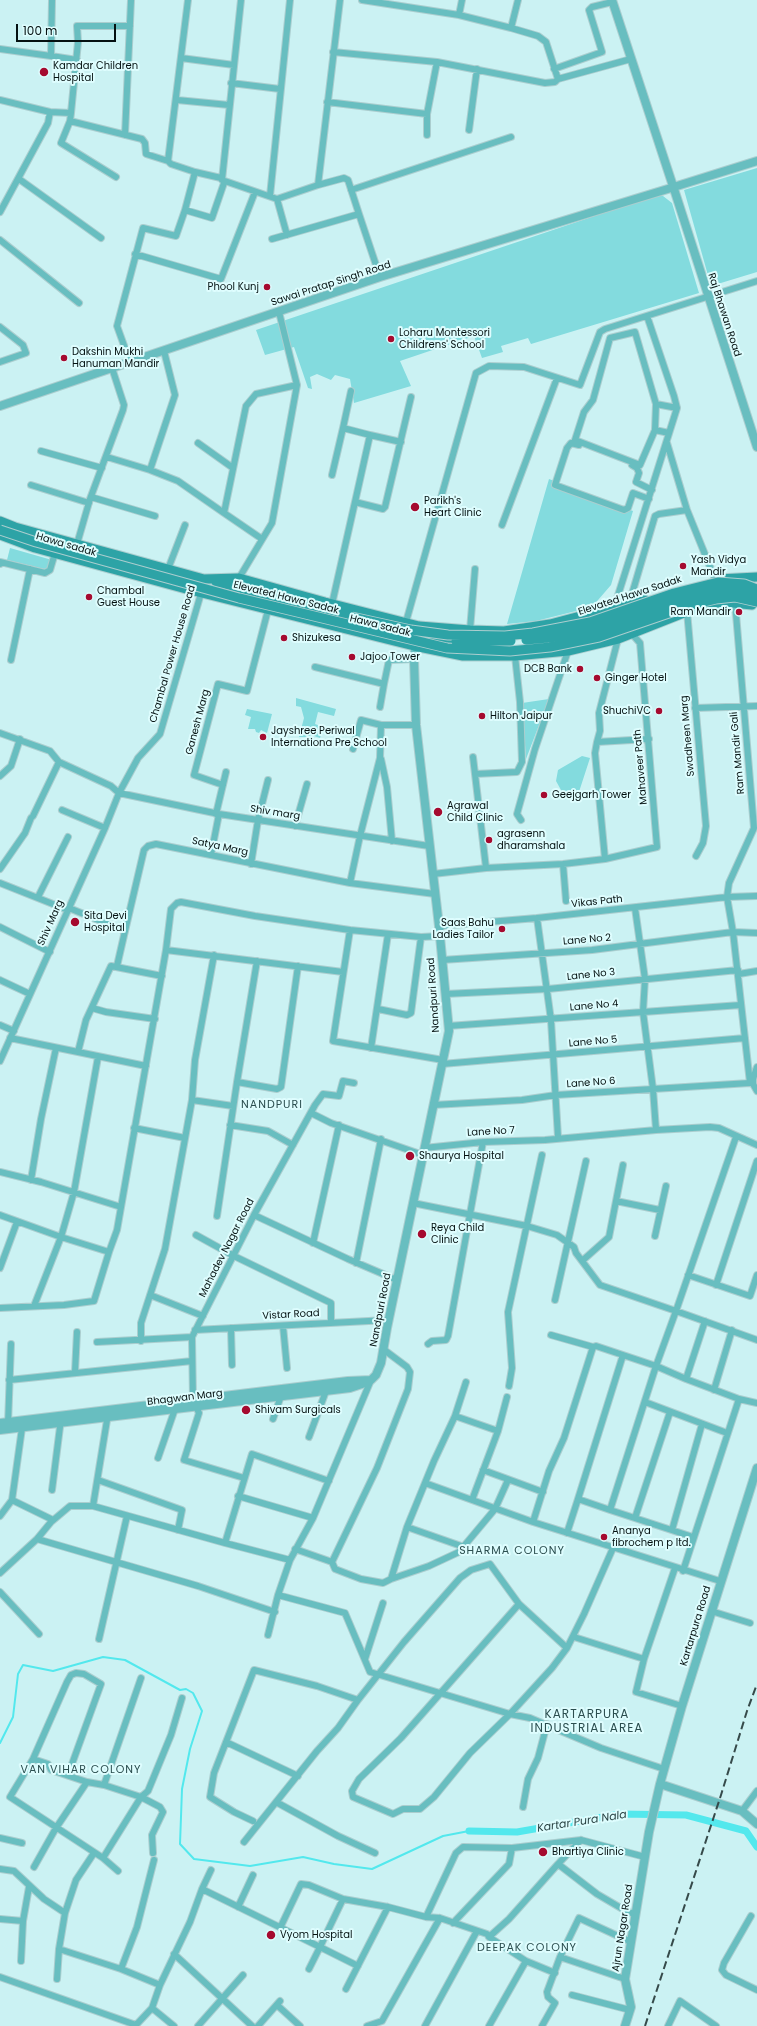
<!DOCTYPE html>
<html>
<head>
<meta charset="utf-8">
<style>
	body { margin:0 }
	#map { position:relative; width:757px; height:2026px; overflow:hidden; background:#cbf2f3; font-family:Poppins,sans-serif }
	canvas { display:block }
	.scale { position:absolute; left:16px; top:24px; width:100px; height:18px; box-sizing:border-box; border:2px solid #041111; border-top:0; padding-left:5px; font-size:12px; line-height:14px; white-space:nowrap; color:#041111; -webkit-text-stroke:3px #defdfe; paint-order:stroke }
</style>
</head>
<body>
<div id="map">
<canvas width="757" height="2026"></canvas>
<div class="scale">100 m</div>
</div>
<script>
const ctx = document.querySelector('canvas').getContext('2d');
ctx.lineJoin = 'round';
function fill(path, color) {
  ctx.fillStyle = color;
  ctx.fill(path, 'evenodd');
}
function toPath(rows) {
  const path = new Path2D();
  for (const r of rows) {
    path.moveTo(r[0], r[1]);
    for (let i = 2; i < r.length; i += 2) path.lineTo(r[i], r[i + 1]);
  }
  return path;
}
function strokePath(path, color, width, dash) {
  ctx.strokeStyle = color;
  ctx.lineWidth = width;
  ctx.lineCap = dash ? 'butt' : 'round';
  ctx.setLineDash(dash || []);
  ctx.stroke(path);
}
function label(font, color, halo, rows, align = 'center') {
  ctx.font = font + ' Poppins,sans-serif';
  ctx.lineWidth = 4;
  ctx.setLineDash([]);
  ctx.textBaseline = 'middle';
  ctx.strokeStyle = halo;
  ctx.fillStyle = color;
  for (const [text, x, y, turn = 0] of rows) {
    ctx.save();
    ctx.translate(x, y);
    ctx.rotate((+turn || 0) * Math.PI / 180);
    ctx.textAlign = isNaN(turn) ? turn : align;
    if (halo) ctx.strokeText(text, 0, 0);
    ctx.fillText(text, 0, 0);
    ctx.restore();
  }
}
const green = toPath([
	[757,168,757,272,711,286,684,190],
	[654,196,663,196,672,203,699,293,531,344,528,338,501,346,503,352,482,358,474,336,400,361,411,386,354,403,350,379,335,375,331,380,317,374,310,377,312,389,308,388,294,347,265,355,256,330],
	[549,479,633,511,611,585,592,607,536,621,507,624],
	[10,548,52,560,48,568,44,569,7,560],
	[296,698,336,709,334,716,318,712,315,724,323,727,320,738,311,735,307,737,299,737,304,718,301,707,296,706],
	[549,699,526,759,522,703],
	[247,709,272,714,267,733,261,730,259,733,256,732,255,729,248,729,251,717,245,715],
	[582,756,590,758,577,798,566,799,556,781,558,770]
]);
const stream = toPath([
	[0,1743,13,1717,18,1674,23,1665,53,1671,103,1657,125,1660,180,1690,186,1689,193,1693,202,1711,190,1749,182,1789,180,1844,194,1859,250,1866,303,1857,334,1864,372,1869,443,1836,469,1831]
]);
const canal = toPath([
	[469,1831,517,1832,620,1814,686,1815,746,1831,757,1847]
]);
const minor = toPath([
	[241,0,222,180,277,199,318,185],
	[362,0,459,15,511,28],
	[459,15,462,0],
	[0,49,51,56,52,0],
	[333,52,437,62,545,83,555,82,558,79,546,42,538,36,511,28,518,0],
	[51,56,77,60],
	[181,58,234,65],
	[554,69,602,52,589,10,592,7,612,2],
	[558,79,631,59],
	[231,83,280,89],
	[0,100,50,112,71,113,78,42,77,26,130,26],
	[177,100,229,105],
	[327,102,427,114,437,62],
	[71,113,70,121,142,139,145,143,146,154,168,161,188,0],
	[70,121,61,143,116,177],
	[469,130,477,69],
	[125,135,131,0],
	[427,135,427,114],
	[168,161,171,164,195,172,221,178],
	[19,179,101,238],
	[351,190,511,137],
	[270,196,290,0],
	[277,199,287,235],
	[185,210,195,172],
	[0,212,48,123,50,112],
	[359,214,380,277],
	[272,239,359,214,348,180,344,178,318,185,340,0],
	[0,240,79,303],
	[135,254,221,279,255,192],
	[0,327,23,345,26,353,0,362],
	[164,351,175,395,150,470,178,481,224,513,246,406,256,394,297,385,279,312],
	[130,362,117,326,143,228,176,236,185,210,212,218,224,183],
	[351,391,343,428,370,435,355,502,383,509,385,507,411,397],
	[655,430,656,404],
	[669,433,655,430,640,465,575,440,584,412,593,400,610,338,635,332,656,404,677,408],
	[370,435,401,442],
	[198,443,233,468],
	[667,443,687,510,715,579],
	[579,445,571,443,567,448,555,485,624,510,628,508,633,493,649,499],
	[41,451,102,468],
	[107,457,150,470],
	[632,465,637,468,639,473,636,482,652,490],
	[332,475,343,428],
	[31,485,89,503],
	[91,497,155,516],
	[224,513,262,539],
	[502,525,557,378],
	[77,544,90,499,123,410,124,405,112,368],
	[0,564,0,562,45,573,50,570,55,553],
	[168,569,185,525],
	[239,578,272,523,297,385],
	[332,604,355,502],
	[629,604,655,516,659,514,687,510],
	[614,608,677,408,674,396,647,316],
	[687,611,706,826,703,843,696,856],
	[406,622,476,373,489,366,524,367,580,385,600,332,605,329,757,281],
	[470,630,475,569],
	[11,660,30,569],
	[315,667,384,684,389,660,414,659],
	[380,707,384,684],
	[695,708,757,706],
	[0,733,50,751,59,762],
	[597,742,600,731,599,713,618,639],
	[353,749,361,720,381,725],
	[473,757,475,774],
	[381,759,387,787,392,841],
	[0,776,11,766,20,739],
	[223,785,194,775,218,684,247,691,268,610],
	[62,810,105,828],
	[216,814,226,772],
	[33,816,59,762,111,786,119,793,219,814,429,846],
	[521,820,517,814,535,749,568,651],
	[295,826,307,784],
	[211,855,219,814],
	[605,859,595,753,597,742,649,739],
	[251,864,258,820,268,780],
	[563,864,566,901],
	[486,868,475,774,517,772,522,762,520,702,515,656],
	[0,869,25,833,31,818],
	[433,874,486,868,563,864,605,859,657,847,640,643,632,634],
	[0,883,68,910],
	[350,883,360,836,380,758,381,725,416,725],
	[38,897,68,837],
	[69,908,125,931,144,850,148,846,156,844,350,883,435,894],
	[635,908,645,979,643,1012,653,1089,656,1130],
	[537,918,551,1020,558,1137],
	[439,926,537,918,727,897,757,896],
	[0,927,50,952],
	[350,930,333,1041,443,1060],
	[442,960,592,950,733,932,727,897,729,883,754,828,735,602],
	[117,966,125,931],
	[343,972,166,950,171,909,177,903,181,902,255,916,350,930,421,937,440,936],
	[739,974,757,971],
	[0,980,30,994],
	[445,994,548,989,738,970],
	[92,1008,106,1012,155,1019],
	[378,1009,407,1015,411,1013,421,937],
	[0,1025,14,1031],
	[448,1026,741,1005],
	[10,1038,78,1052],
	[371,1048,388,934],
	[0,1061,105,828,119,793,138,758,160,734,202,590],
	[442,1064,745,1038],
	[146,1066,78,1052,86,1020,111,966,162,976],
	[757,1067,753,1079,753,1084,757,1091],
	[237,1082,257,961],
	[192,1100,233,1106],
	[433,1105,522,1100,556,1095,750,1083,733,932,757,933],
	[311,1113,331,1123,423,1155],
	[230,1125,268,1131,293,1145],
	[134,1128,185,1138],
	[424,1148,483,1142,545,1140,656,1130,710,1127,719,1128,757,1145],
	[0,1172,41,1182,121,1207],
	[31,1180,41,1119,56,1048],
	[616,1201,660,1210],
	[413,1203,527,1226,557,1235,574,1247,576,1253,600,1285,676,1311,736,1137],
	[0,1215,61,1237,109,1252,117,1230,166,950],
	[254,1215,348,1259,397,1280],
	[217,1216,237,1082,277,1089,281,1087,298,966],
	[196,1235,234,1256,331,1303,331,1323],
	[655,1236,666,1186],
	[313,1243,339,1125],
	[582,1261,609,1237,623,1165],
	[356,1263,381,1139],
	[0,1268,17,1222],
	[688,1275,750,1296,757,1275],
	[716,1285,757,1161],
	[150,1295,203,1316],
	[555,1300,586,1161],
	[34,1306,61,1237,74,1192,98,1057],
	[0,1308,64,1305,94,1301,109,1252],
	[283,1326,287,1368],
	[231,1328,232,1365],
	[195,1330,388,1320],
	[551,1335,593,1347],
	[141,1341,141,1323,165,1249,192,1100,195,1060,214,955],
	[97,1342,192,1337],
	[428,1344,432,1341,446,1340,448,1336,483,1142],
	[75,1372,77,1332],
	[686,1379,705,1321],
	[9,1380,192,1361],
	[509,1386,512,1368,508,1312,542,1155],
	[714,1390,732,1330],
	[739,1399,686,1379,656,1366,676,1311,757,1340],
	[645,1402,727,1433],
	[108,1414,93,1506,225,1543,252,1454,329,1481],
	[455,1416,466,1382],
	[273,1419,281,1396],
	[8,1424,11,1344],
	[498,1431,507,1397],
	[309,1437,326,1391],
	[158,1458,175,1409],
	[483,1470,543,1492],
	[244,1478,184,1460,199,1413,193,1400,192,1337,254,1215,315,1105,323,1094,339,1096,343,1081,354,1083],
	[98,1480,182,1510,178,1530],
	[425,1483,533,1522,720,1581],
	[52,1490,61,1419],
	[238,1496,313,1518],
	[12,1500,53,1520],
	[610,1510,578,1499,623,1355,656,1366,610,1510,693,1537],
	[0,1516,12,1500,22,1428],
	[635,1518,670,1412],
	[533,1522,549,1471,564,1438,593,1347,596,1346,623,1355],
	[407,1527,464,1547],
	[672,1530,702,1424],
	[567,1533,578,1499],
	[37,1539,198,1586,275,1612],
	[225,1543,290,1560,313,1518,371,1380],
	[295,1549,332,1562,377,1468,408,1389,410,1372,407,1367,383,1349],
	[332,1562,335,1569,361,1579,383,1583,391,1579,407,1527,434,1461,455,1416,498,1431,472,1500],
	[683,1571,739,1399,757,1403],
	[0,1573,37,1539,51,1522,70,1506,93,1506],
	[391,1579,429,1566,459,1552,495,1509,508,1480],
	[0,1592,39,1634],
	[278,1595,345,1613,370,1672,510,1714,530,1718,601,1748,664,1769],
	[519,1604,401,1738,359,1779,352,1791,353,1797,393,1814,403,1809,420,1809,434,1797,470,1753,510,1714,552,1668,567,1648,584,1614,613,1548],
	[711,1611,750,1623],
	[268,1635,278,1595,290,1560],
	[574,1637,644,1659,675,1568],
	[99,1639,127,1516],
	[365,1659,383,1603],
	[644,1659,636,1692,682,1706],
	[226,1742,298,1776],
	[33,1759,48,1764,51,1770,87,1782],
	[72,1764,101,1684,84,1674,76,1673,71,1675,67,1682,33,1759,10,1797,103,1858,118,1871],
	[276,1802,338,1836,375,1853],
	[523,1807,528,1779,538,1758,547,1724],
	[742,1811,757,1791],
	[253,1821,234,1812,210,1797,214,1773,254,1670,317,1686,358,1700,404,1642,460,1578,471,1570,490,1564,519,1604,567,1648],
	[0,1838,22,1843],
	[244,1842,317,1751,338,1728,358,1700],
	[153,1853,152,1835,163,1812,160,1807,141,1797,148,1791,171,1735,182,1698],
	[103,1858,141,1797,104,1785,141,1678],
	[558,1864,581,1840],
	[34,1867,56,1828,87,1782,104,1785],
	[0,1869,14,1871,44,1899,65,1913,59,1949,121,1969,160,1985,190,1922,202,1889,320,1947,343,1899,388,1907,426,1917,440,1918,487,1934,489,1937],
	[202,1889,211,1870],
	[238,1907,253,1875],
	[65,1913,76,1880,94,1853],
	[751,1916,724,1963,722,1970,726,1975,757,1990],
	[426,1917,456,1853,463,1847,512,1848,581,1840,645,1857],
	[0,1919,23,1921],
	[453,1923,509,1864,512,1848],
	[281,1926,301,1884,309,1885,343,1899],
	[174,1954,252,2026],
	[560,1957,625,1979],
	[21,1961,23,1921,29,1887],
	[121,1969,137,1927,154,1860],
	[309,1969,320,1947,358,1966],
	[555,1973,526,1961,489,1937,509,1919,558,1864,597,1894,626,1911,634,1914],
	[0,1977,136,2025,152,2008],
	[57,1979,59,1949],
	[160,1985,152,2008,174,2026],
	[346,1989,388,1907],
	[572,1995,630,2010],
	[277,2005,300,2026],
	[198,2026,243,1975],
	[258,2026,280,2001],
	[367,2026,382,2021,440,1918],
	[425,2026,477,1931],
	[489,2026,526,1961],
	[542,2026,555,2003,548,1997,547,1992,560,1957,579,1918,631,1942],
	[668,2026,680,2001,716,2026]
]);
const tertiary = toPath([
	[612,0,672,183],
	[677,186,757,161],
	[674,189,757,447],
	[0,406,380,277,671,188],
	[0,1423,348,1381,371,1380,376,1375,381,1363,387,1328,449,1031,439,926,416,725,414,659,416,640],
	[0,1430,350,1388,365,1383],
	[660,1784,742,1811,757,1824],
	[625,2026,631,2007,625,1979,649,1832,660,1784,682,1706,757,1468]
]);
const secondary = toPath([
	[0,521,15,527,204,579,239,578,325,602,419,626,470,630,504,631,550,624,644,599],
	[0,535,35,548,186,589,414,646,463,656,515,656,568,651,618,639,694,609,723,602,752,605],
	[718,579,757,577],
	[216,582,352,617],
	[417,636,456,641]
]);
const rail = toPath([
	[645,2026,721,1795,747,1711,757,1684]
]);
const secondaryBridge = toPath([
	[0,530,36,542,239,598,447,648,510,651,550,647,599,637,695,604,716,599,735,597,757,602],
	[352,617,411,630,448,635,505,636,533,633,590,622,674,593,718,582,744,584,757,589],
	[526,640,548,638,598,628,699,594,717,590,735,590,757,595],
	[456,641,511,641]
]);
const markers = [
	[44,72,5,"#a50a2f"],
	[267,287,4,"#a50a2f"],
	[391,339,4,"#a50a2f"],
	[64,358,4,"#a50a2f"],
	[415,507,5,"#a50a2f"],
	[683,566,4,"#a50a2f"],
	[89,597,4,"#a50a2f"],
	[739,612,4,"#a50a2f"],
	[284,638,4,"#a50a2f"],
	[352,657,4,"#a50a2f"],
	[580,669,4,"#a50a2f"],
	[597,678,4,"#a50a2f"],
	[659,711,4,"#a50a2f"],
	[482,716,4,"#a50a2f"],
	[263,737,4,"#a50a2f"],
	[544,795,4,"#a50a2f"],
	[438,812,5,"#a50a2f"],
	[489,840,4,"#a50a2f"],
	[75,922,5,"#a50a2f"],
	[502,929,4,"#a50a2f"],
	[410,1156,5,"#a50a2f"],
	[422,1234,5,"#a50a2f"],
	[246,1410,5,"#a50a2f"],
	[604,1537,4,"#a50a2f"],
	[543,1852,5,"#a50a2f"],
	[271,1935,5,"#a50a2f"]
];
const poiNames = [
	["Kamdar Children",53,66],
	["Hospital",53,78],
	["Phool Kunj",259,287,"right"],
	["Loharu Montessori",399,333],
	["Childrens' School",399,345],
	["Dakshin Mukhi",72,352],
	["Hanuman Mandir",72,364],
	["Parikh's",424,501],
	["Heart Clinic",424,513],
	["Yash Vidya",691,560],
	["Mandir",691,572],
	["Chambal",97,591],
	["Guest House",97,603],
	["Ram Mandir",731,612,"right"],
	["Shizukesa",292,638],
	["Jajoo Tower",360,657],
	["DCB Bank",572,669,"right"],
	["Ginger Hotel",605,678],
	["ShuchiVC",651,711,"right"],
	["Hilton Jaipur",490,716],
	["Jayshree Periwal",271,731],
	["Internationa Pre School",271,743],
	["Geejgarh Tower",552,795],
	["Agrawal",447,806],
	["Child Clinic",447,818],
	["agrasenn",497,834],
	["dharamshala",497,846],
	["Sita Devi",84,916],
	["Hospital",84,928],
	["Saas Bahu",494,923,"right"],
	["Ladies Tailor",494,935,"right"],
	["Shaurya Hospital",419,1156],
	["Reya Child",431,1228],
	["Clinic",431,1240],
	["Shivam Surgicals",255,1410],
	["Ananya",612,1531],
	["fibrochem p ltd.",612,1543],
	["Bhartiya Clinic",552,1852],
	["Vyom Hospital",280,1935]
];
const streetNames = [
	["Sawai Pratap Singh Road",331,284,-18],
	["Raj Bhawan Road",724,315,72],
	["Hawa sadak",66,545,16],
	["Elevated Hawa Sadak",630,596,-18],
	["Elevated Hawa Sadak",286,598,14],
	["Hawa sadak",380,626,14],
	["Chambal Power House Road",173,654,-74],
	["Ganesh Marg",198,722,-75],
	["Swadheen Marg",688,736,-95],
	["Ram Mandir Gali",738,753,-95],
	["Mahaveer Path",641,767,-95],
	["Shiv marg",275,813,9],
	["Satya Marg",220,847,12],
	["Vikas Path",597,902,-6],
	["Shiv Marg",51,923,-66],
	["Lane No 2",587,940,-5],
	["Lane No 3",591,975,-6],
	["Nandpuri Road",434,995,-94],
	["Lane No 4",594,1006,-5],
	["Lane No 5",593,1042,-5],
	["Lane No 6",591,1083,-4],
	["Lane No 7",491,1132,-3],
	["Mahadev Nagar Road",227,1248,-63],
	["Nandpuri Road",381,1310,-79],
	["Vistar Road",291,1315,-3],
	["Bhagwan Marg",185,1398,-7],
	["Kartarpura Road",696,1626,-73],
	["Ajrun Nagar Road",623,1928,-81]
];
const neighbourhoodNames = [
	["NANDPURI",272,1105],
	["SHARMA COLONY",512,1551],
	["VAN VIHAR COLONY",81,1770],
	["DEEPAK COLONY",527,1948]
];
const waterNames = [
	["Kartar Pura Nala",582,1822,-9]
];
const quarterNames = [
	["KARTARPURA",587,1715],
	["INDUSTRIAL AREA",587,1729]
];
fill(green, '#83dbde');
strokePath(stream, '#53e8ed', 2);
strokePath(canal, '#53e8ed', 7);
strokePath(minor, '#abcecf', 8);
strokePath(tertiary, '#abcecf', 10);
strokePath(secondary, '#abcecf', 11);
strokePath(minor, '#68bec0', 6);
strokePath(tertiary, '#68bec0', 8);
strokePath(secondary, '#2da3a6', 9);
strokePath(rail, '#364a4a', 2, [8, 4]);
strokePath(secondaryBridge, '#abcecf', 11, []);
strokePath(secondaryBridge, '#2da3a6', 9);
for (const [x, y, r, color] of markers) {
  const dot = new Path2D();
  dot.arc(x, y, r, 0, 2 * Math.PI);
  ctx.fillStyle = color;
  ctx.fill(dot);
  strokePath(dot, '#defdfe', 1.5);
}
label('10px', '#041111', '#defdfe', poiNames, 'left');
label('10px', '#041111', '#defdfe', streetNames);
ctx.letterSpacing = '1px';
label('11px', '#2b4e4f', '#defdfe', neighbourhoodNames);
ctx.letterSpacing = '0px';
label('italic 11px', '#274041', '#defdfe', waterNames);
ctx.letterSpacing = '1px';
label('12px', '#2b4e4f', '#defdfe', quarterNames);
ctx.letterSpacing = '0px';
</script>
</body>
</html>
